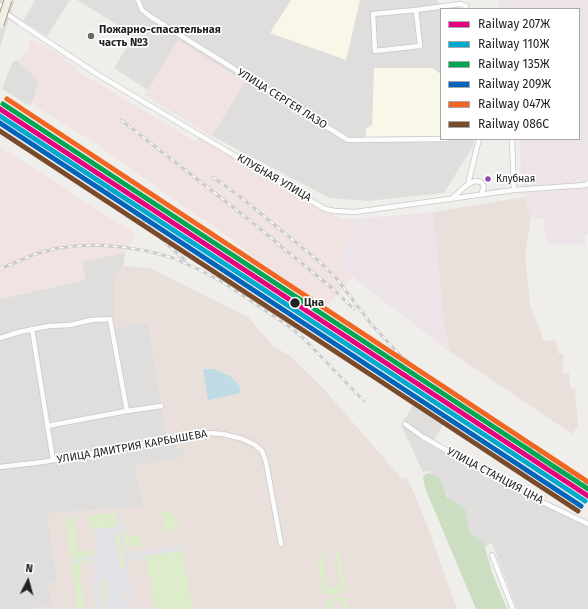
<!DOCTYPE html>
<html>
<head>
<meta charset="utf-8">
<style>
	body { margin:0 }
	#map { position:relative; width:588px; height:609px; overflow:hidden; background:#f0eeeb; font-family:"Fira Sans",sans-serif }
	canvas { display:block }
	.legend { position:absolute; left:440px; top:8px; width:140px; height:132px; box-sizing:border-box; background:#fff; border:1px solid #a7a7a7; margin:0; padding:5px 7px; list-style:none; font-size:12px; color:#222 }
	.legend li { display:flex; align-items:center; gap:8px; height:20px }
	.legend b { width:20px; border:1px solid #a7a7a7 }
	.north { position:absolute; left:8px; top:561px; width:40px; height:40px; -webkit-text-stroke:3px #fff; paint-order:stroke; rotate:6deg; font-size:11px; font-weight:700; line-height:16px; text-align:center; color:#222 }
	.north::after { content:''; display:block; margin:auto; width:14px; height:18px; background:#222; clip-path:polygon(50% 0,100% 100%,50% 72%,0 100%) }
</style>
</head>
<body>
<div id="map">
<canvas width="588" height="609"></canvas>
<ul class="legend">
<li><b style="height:5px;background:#e5007d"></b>Railway 207Ж</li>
<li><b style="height:5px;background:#00a9ce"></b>Railway 110Ж</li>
<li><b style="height:5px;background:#00a651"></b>Railway 135Ж</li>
<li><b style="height:5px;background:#0065bd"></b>Railway 209Ж</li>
<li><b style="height:5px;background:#f26522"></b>Railway 047Ж</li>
<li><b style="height:5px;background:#7a4b2a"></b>Railway 086С</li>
</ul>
<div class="north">N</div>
</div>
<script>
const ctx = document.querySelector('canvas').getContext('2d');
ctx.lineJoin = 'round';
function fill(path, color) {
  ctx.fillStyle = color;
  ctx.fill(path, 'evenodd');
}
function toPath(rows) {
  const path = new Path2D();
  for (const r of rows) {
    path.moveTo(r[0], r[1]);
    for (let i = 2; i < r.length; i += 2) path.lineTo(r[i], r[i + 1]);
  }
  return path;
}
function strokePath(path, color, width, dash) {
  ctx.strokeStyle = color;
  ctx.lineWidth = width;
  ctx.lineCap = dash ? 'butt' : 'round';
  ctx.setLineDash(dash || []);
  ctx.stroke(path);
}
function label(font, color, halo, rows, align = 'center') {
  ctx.font = font + ' "Fira Sans",sans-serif';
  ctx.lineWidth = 3.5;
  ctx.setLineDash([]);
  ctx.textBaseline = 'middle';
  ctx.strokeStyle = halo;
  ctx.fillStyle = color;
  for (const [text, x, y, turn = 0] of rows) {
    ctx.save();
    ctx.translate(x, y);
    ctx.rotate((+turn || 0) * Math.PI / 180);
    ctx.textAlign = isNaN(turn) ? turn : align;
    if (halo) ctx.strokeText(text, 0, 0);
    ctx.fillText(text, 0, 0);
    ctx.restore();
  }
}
const residential = toPath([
	[35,0,70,0,47,36,23,21],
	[77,0,438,0,440,11,441,11,441,139,474,139,473,146,444,193,367,201,330,198,212,136,145,95,148,90,114,68,134,35],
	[16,60,28,70,39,81,33,101,30,106,2,89,12,63],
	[125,253,123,266,116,274,113,328,148,322,169,450,170,450,170,443,172,443,183,448,185,457,135,466,144,506,48,514,57,582,49,584,52,606,31,609,0,609,0,299,85,280,82,261],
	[414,404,443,425,432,444,588,527,588,609,517,609,492,543,480,550,470,535,438,479,429,471,423,472,401,425]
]);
const commercial = toPath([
	[31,40,39,44,40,43,65,58,64,60,78,68,79,72,196,142,199,137,342,219,355,219,339,266,352,277,326,307,247,253,247,251,204,219,203,220,92,141,38,108,33,101,39,81,28,70,18,62,30,46,28,44],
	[178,40,245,82,212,136,145,95],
	[0,147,72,192,72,194,136,234,125,253,82,261,85,280,0,299]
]);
const industrial = toPath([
	[499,0,588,0,588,235,585,235,585,245,547,244,543,219,531,218,521,182,520,139,579,139,579,9,498,9],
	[433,212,444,326,449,351,339,267,355,219]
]);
const education = toPath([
	[291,0,360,0,346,60,270,33],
	[374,68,432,68,441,74,441,136,366,137,366,128,372,125]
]);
const military = toPath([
	[525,197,531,218,525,256,530,304,544,341,555,340,559,354,563,354,563,373,569,373,571,389,575,389,578,427,572,434,449,351,444,326,433,212],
	[123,266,150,268,248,317,274,347,289,355,324,389,402,479,407,477,424,517,457,609,31,609,52,606,49,584,57,582,47,514,143,506,135,466,185,457,183,448,176,449,176,445,173,445,172,443,170,444,171,450,169,450,148,322,113,328,114,282,116,274]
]);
const grass = toPath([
	[161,510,165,510,173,514,177,520,179,529,165,531],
	[116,512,118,526,91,530,89,516],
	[69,516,72,516,78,552,92,550,93,556,71,560,66,520],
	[119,531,125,569,121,570,115,532],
	[122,531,125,531,127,537,141,535,143,545,125,548],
	[334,549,340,551,345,589,343,593,327,595,323,592,317,559,325,553,325,556,323,557,328,588,341,585],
	[182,550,193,609,155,609,146,556],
	[93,558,93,561,80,564,82,575,80,576,85,609,77,609,72,562],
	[104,578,108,607,104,608,100,579],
	[342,597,347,599,349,609,344,609,343,601,331,603,332,609,326,609,326,600]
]);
const forest = toPath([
	[428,473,439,477,447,497,465,509,469,532,484,544,493,575,507,609,476,609,425,488,423,476]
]);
const plaza = toPath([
	[119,513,121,525,125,525,125,531,122,532,126,555,182,545,182,550,146,556,147,559,144,558,127,562,131,588,134,587,135,594,132,595,134,609,131,609,128,592,124,593,127,609,100,609,100,608,97,608,92,578,95,577,94,571,95,570,95,568,94,568,93,559,72,562,71,560,99,555,96,534,91,534,91,530,118,526,116,514],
	[119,531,125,569,121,570,115,532],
	[104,578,108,607,105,607,100,579]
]);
const water = toPath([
	[203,369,213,369,230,376,239,385,241,393,208,400]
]);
const pier = toPath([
	[0,0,15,0,0,47]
]);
const minor = toPath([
	[138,0,142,10,151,17,348,140,447,139],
	[0,5,2,10,20,23,97,74,186,127,325,209,335,211,355,212,514,190,586,185,588,183],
	[416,10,420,46,375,51,373,14,416,10,460,4,466,6,466,9],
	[512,139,514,190],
	[468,184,479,139],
	[451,199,467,185,475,181,481,182,484,186,481,195],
	[32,329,53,460],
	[0,338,19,332,49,326,70,325,91,320,110,319,127,411,47,426],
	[127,411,161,406],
	[405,424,423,437,511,487,588,524],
	[0,467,43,462,208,433,223,434,243,439,255,445,262,451,266,462,281,544],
	[492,555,513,609]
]);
const rail = toPath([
	[121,120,243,215,333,289,354,309],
	[213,177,238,195,320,262,337,279,372,325,400,355,419,371,503,425,540,454],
	[97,182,139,217,172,249,185,260],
	[0,269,35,254,58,248,76,246,96,245,122,247,148,251,173,258,200,270,224,283,290,327,304,339,364,401],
	[537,447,588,486],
	[532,454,564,475]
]);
const primaryBridge = toPath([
	[0,25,8,0]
]);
const rail1 = toPath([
	[0,109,588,496]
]);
const rail2 = toPath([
	[0,116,585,501]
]);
const rail3 = toPath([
	[3,104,588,489]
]);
const rail4 = toPath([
	[0,123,581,506]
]);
const rail5 = toPath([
	[7,99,588,482]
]);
const rail6 = toPath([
	[0,131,578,511]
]);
const markers = [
	[91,36,4,"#6a6968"],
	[488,179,3.5,"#8e44ad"],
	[295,303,5.5,"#222"]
];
const busNames = [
	["Клубная",496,179]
];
const poiNames = [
	["Пожарно-спасательная",99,30],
	["часть №3",99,43]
];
const streetNames = [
	["УЛИЦА СЕРГЕЯ ЛАЗО",282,99,32],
	["КЛУБНАЯ УЛИЦА",274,178,30],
	["УЛИЦА ДМИТРИЯ КАРБЫШЕВА",132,447,-10],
	["УЛИЦА СТАНЦИЯ ЦНА",495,476,28]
];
const stopNames = [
	["Цна",304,303]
];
fill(residential, '#dfdedc');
fill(commercial, '#f1e3e1');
fill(industrial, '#ede4e9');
fill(education, '#f8f7e8');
fill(military, '#eae0db');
fill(grass, '#ddeccb');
fill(forest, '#cbdec1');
fill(plaza, '#e2e1e5');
fill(water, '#bfdbe3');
fill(pier, '#dedddd');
strokePath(minor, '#c9c8c7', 6);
strokePath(minor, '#fdfcfc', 4.5);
strokePath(rail, '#ccc', 3);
strokePath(rail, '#fff', 1.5, [4.5]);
strokePath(primaryBridge, '#a79c86', 9, []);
strokePath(primaryBridge, '#f3ede7', 7);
strokePath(rail1, '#e5007d', 5);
strokePath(rail2, '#00a9ce', 5);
strokePath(rail3, '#00a651', 5);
strokePath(rail4, '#0065bd', 5);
strokePath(rail5, '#f26522', 5);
strokePath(rail6, '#7a4b2a', 5);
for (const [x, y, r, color] of markers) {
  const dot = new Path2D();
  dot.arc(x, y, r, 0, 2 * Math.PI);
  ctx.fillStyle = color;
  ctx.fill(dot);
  strokePath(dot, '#fff', 1.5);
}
label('10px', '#222', '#fff', busNames, 'left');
label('bold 11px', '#222', '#fff', poiNames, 'left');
label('11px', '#222', '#fff', streetNames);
label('bold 11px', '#222', '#fff', stopNames, 'left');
</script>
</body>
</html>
